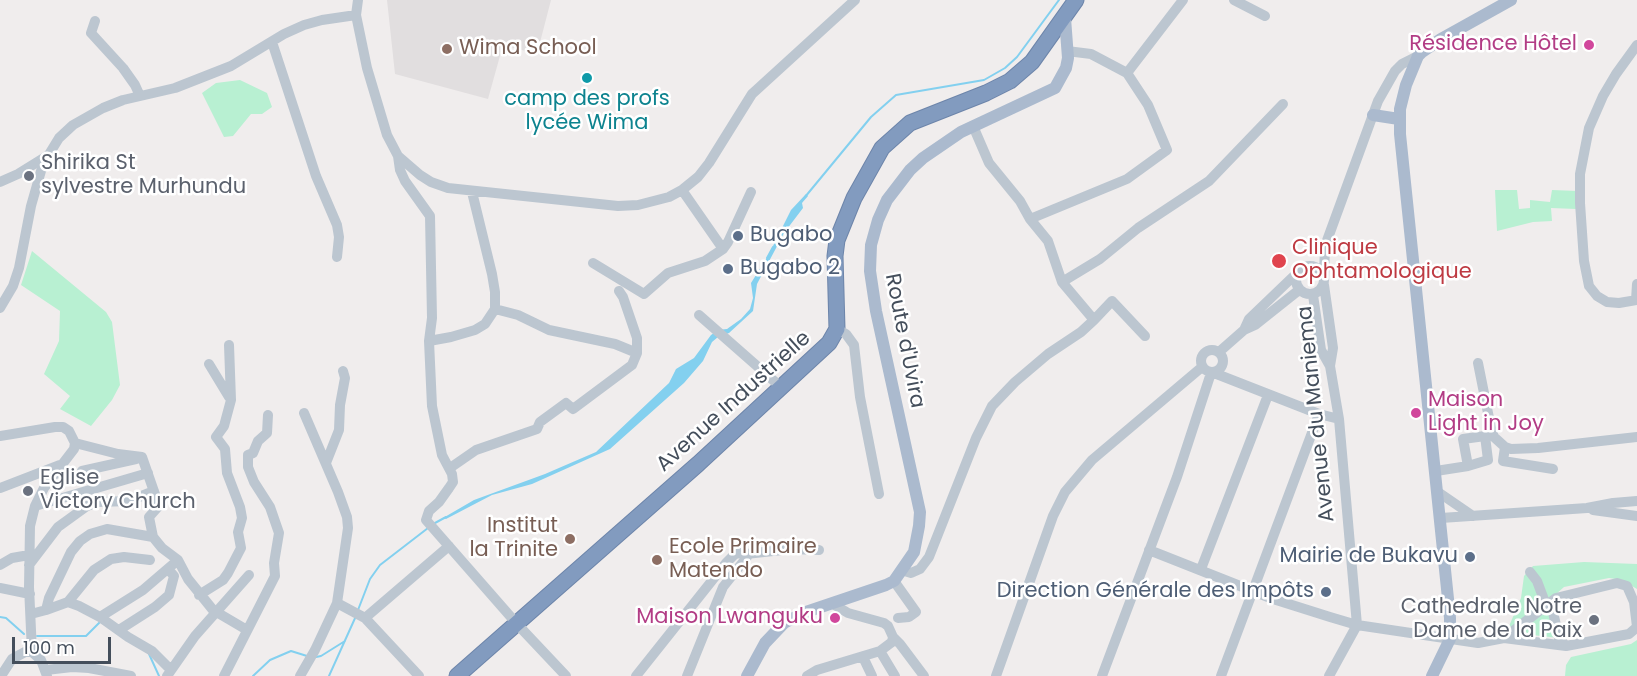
<!DOCTYPE html>
<html>
<head>
<meta charset="utf-8">
<style>
	body { margin:0 }
	#map { position:relative; width:1637px; height:676px; overflow:hidden; background:#f0eded; font-family:Poppins,sans-serif }
	canvas { display:block }
	.scale { position:absolute; left:12px; top:637px; width:99px; height:27px; box-sizing:border-box; border:3px solid #444e5b; border-top:0; padding-left:8px; font-size:18px; line-height:21px; white-space:nowrap; color:#444e5b; -webkit-text-stroke:4px #fff; paint-order:stroke }
</style>
</head>
<body>
<div id="map">
<canvas width="1637" height="676"></canvas>
<div class="scale">100 m</div>
</div>
<script>
const ctx = document.querySelector('canvas').getContext('2d');
ctx.lineJoin = 'round';
function fill(path, color) {
  ctx.fillStyle = color;
  ctx.fill(path, 'evenodd');
}
function toPath(rows) {
  const path = new Path2D();
  for (const r of rows) {
    if (r.length === 3) {
      path.moveTo(r[0] + r[2], r[1]);
      path.arc(r[0], r[1], r[2], 0, 2 * Math.PI);
      continue;
    }
    path.moveTo(r[0], r[1]);
    for (let i = 2; i < r.length; i += 2) path.lineTo(r[i], r[i + 1]);
  }
  return path;
}
function strokePath(path, color, width, dash) {
  ctx.strokeStyle = color;
  ctx.lineWidth = width;
  ctx.lineCap = dash ? 'butt' : 'round';
  ctx.setLineDash(dash || []);
  ctx.stroke(path);
}
function label(font, color, halo, rows, align = 'center') {
  ctx.font = font + ' Poppins,sans-serif';
  ctx.lineWidth = 5;
  ctx.setLineDash([]);
  ctx.textBaseline = 'middle';
  ctx.strokeStyle = halo;
  ctx.fillStyle = color;
  for (const [text, x, y, turn = 0] of rows) {
    ctx.save();
    ctx.translate(x, y);
    ctx.rotate((+turn || 0) * Math.PI / 180);
    ctx.textAlign = isNaN(turn) ? turn : align;
    if (halo) ctx.strokeText(text, 0, 0);
    ctx.fillText(text, 0, 0);
    ctx.restore();
  }
}
const education = toPath([
	[387,0,551,0,537,54,503,45,488,99,395,74]
]);
const green = toPath([
	[240,80,267,93,272,107,262,114,251,114,233,136,224,137,202,93,216,83],
	[1495,190,1517,190,1519,209,1530,208,1530,200,1550,202,1552,190,1578,191,1576,209,1551,208,1552,221,1533,222,1497,231],
	[32,251,106,312,112,322,120,385,112,400,91,426,60,409,70,396,44,374,59,341,60,311,21,285],
	[1584,562,1637,564,1637,589,1622,580,1609,578,1564,587,1510,635,1552,608,1559,638,1532,635,1504,638,1521,598,1524,576,1533,566],
	[1637,640,1637,676,1565,676,1566,665,1571,657,1631,644]
]);
const water = toPath([
	[806,194,808,196,802,203,803,208,784,233,757,284,753,311,729,333,718,337,712,342,703,361,684,383,610,449,532,484,492,495,446,519,443,518,474,500,545,474,596,452,669,383,676,369,694,358,711,335,718,330,727,329,741,319,750,309,753,298,751,283,768,256,791,210]
]);
const stream = toPath([
	[805,197,871,117,896,95,984,80,1005,68,1017,57,1059,0],
	[767,258,773,247],
	[435,523,446,517],
	[358,610,370,579,380,565,428,528],
	[0,617,6,618,24,634],
	[37,636,86,636,100,622],
	[149,654,159,676],
	[316,657,321,656,345,641],
	[253,676,270,660,291,651,307,656],
	[329,676,356,616]
]);
const minor = toPath([
	[358,0,356,15,367,68,387,135,398,156,420,175,431,182,448,188,618,206,638,205,669,197,682,190,698,177,709,163,752,94,855,0],
	[1234,0,1265,16],
	[95,21,91,33,123,68,135,85,140,96],
	[272,42,316,176,337,225,339,237,337,257],
	[1637,45,1616,74,1603,96,1589,128,1580,174,1580,203,1584,261,1589,286,1597,296,1607,302,1619,303,1637,300],
	[1127,73,1183,0],
	[398,156,400,170,405,181,430,216,432,318,429,341,432,406,442,455,452,474,453,482,449,488,439,502,429,511,426,520,517,624,566,676],
	[0,182,18,174,47,156],
	[682,190,723,249],
	[1030,219,1127,179,1167,150,1148,105,1127,73,1091,54,1067,51],
	[593,263,644,294,668,273,705,261,723,249,728,242,751,192],
	[1310,280,14],
	[1324,277,1325,246,1378,101,1395,71,1402,64,1418,56],
	[1062,282,1100,259,1138,228,1209,181,1283,104],
	[1324,285,1333,348,1330,366,1339,419,1357,625,1329,676],
	[1313,295,1321,350,1330,366],
	[1636,300,1637,284],
	[0,308,13,286,19,268,31,206,41,171,48,156,59,138,73,125,103,108,123,100,175,88,231,66,284,34,304,25,322,20,356,15],
	[495,309,518,315,549,330,615,344,637,353],
	[699,315,782,388],
	[1094,320,1112,301,1145,336],
	[837,329,846,334,854,345,860,397,879,494],
	[1244,330,1255,325,1299,290],
	[429,341,451,337,475,330,485,324,495,309,495,292,492,274,472,192],
	[1212,361,11],
	[1219,352,1244,330,1249,319,1298,272],
	[1478,363,1491,428,1494,437,1505,447,1511,449,1538,448,1637,437],
	[209,364,229,397],
	[1214,373,1319,414,1339,419],
	[0,436,55,427,63,427,69,431,75,443,74,449,44,488,35,506,30,526,29,587,32,652],
	[1485,436,1488,460,1468,466,1463,439,1485,436],
	[75,443,118,454,142,457,158,503,157,508,149,517,153,537,162,548,178,560,188,579,213,610,247,630],
	[1505,447,1503,461,1553,469],
	[326,463,339,430,340,405,345,378,343,371],
	[450,468,476,450,537,429,540,422,566,403,573,409,632,365,637,353,637,338,623,297,619,291],
	[82,471,136,459],
	[1436,471,1468,466],
	[0,488,60,465],
	[1438,492,1473,516],
	[35,506,148,473],
	[1593,510,1637,516],
	[1441,518,1587,508,1613,503,1637,501],
	[1149,550,1273,599,1330,617,1357,625,1478,643,1504,638,1566,646,1629,634,1637,627,1634,602,1627,586,1617,583,1556,598,1504,638],
	[746,554,791,549,819,550],
	[0,565,12,558,29,555],
	[29,565,58,527,87,506,98,502,129,501,154,491],
	[1201,569,1268,395],
	[901,570,911,573,920,569,929,557,976,438,992,406,1015,382,1048,354,1081,332,1094,320,1062,282,1048,241,1030,219,1020,201,989,163,973,126],
	[1530,572,1537,581,1546,605],
	[894,581,916,612,909,617,898,618],
	[0,588,30,594],
	[199,595,223,580,228,573,241,548,238,532,242,518,240,507,227,473,225,449,216,437,224,426,231,400,229,345],
	[1556,598,1552,608,1559,638,1566,646],
	[68,602,94,570,111,559,124,557,150,560],
	[337,603,365,618,419,676],
	[833,604,848,613,884,623,888,626,893,637,900,644,924,676],
	[46,610,68,602,79,606,100,617,128,637,152,651,171,670],
	[31,614,46,610,49,598,71,552,80,541,90,534,107,529,153,537],
	[100,617,143,590,178,560],
	[365,618,449,546],
	[119,630,155,607,169,595,174,576,168,569],
	[880,651,895,676],
	[863,657,872,676],
	[46,670,72,667,89,668,131,676],
	[1,676,12,659,25,652,32,652,41,660,47,676],
	[167,676,195,636,249,575],
	[224,676,275,576,274,563,279,533,270,507,254,482,248,467,248,455,253,453,258,441,267,433,268,415],
	[300,676,315,650,337,603,348,528,347,517,338,492,304,413],
	[636,676,726,563,735,554,744,552,747,557,723,587,687,676],
	[807,676,817,670,880,651,892,642,893,637],
	[996,676,1053,516,1065,492,1092,460,1202,367],
	[1102,676,1177,477,1211,373],
	[1221,676,1319,414]
]);
const major = toPath([
	[1373,115,1399,119],
	[747,676,765,643,784,623,803,613,886,585,894,581,914,552,919,526,920,512,876,311,870,271,871,245,878,220,887,200,910,170,923,158,961,132,1055,88,1066,68,1068,58,1065,18],
	[1432,676,1450,639,1450,618,1400,134,1400,109,1406,85,1418,56,1422,52,1441,39,1511,0]
]);
const highway = toPath([
	[457,676,698,464,829,343,837,329,835,256,837,240,854,198,882,148,910,123,986,93,1010,81,1032,62,1076,0]
]);
const markers = [
	[1589,45,6,"#d1479c"],
	[447,49,6,"#8d6e63"],
	[587,78,6,"#0f9aa8"],
	[29,176,6,"#6b7280"],
	[738,236,6,"#5c6f8a"],
	[1279,261,8,"#e0444e"],
	[728,269,6,"#5c6f8a"],
	[1416,413,6,"#d1479c"],
	[28,491,6,"#6b7280"],
	[570,539,6,"#8d6e63"],
	[1470,557,6,"#5c6f8a"],
	[657,560,6,"#8d6e63"],
	[1326,592,6,"#5c6f8a"],
	[835,618,6,"#d1479c"],
	[1594,620,6,"#6b7280"]
];
const hotelNames = [
	["Résidence Hôtel",1577,45],
	["Maison",1428,401,"left"],
	["Light in Joy",1428,425,"left"],
	["Maison Lwanguku",823,618]
];
const educationNames = [
	["Wima School",459,49],
	["Institut",558,527,"right"],
	["la Trinite",558,551,"right"],
	["Ecole Primaire",669,548],
	["Matendo",669,572]
];
const cultureNames = [
	["camp des profs",587,100],
	["lycée Wima",587,124]
];
const worshipNames = [
	["Shirika St",41,164],
	["sylvestre Murhundu",41,188],
	["Eglise",40,479],
	["Victory Church",40,503],
	["Cathedrale Notre",1582,608,"right"],
	["Dame de la Paix",1582,632,"right"]
];
const serviceNames = [
	["Bugabo",750,236],
	["Bugabo 2",740,269],
	["Mairie de Bukavu",1458,557,"right"],
	["Direction Générale des Impôts",1314,592,"right"]
];
const healthNames = [
	["Clinique",1292,249],
	["Ophtamologique",1292,273]
];
const streetNames = [
	["Route d'Uvira",904,341,79],
	["Avenue Industrielle",734,402,-42],
	["Avenue du Maniema",1317,414,-96]
];
fill(education, '#e1dedf');
fill(green, '#b8f0d2');
fill(water, '#83d0ef');
strokePath(stream, '#83d0ef', 2);
strokePath(highway, '#6d85aa', 17);
strokePath(minor, '#bcc6d0', 10);
strokePath(major, '#abbace', 12);
strokePath(highway, '#829bbf', 15);
for (const [x, y, r, color] of markers) {
  const dot = new Path2D();
  dot.arc(x, y, r, 0, 2 * Math.PI);
  ctx.fillStyle = color;
  ctx.fill(dot);
  strokePath(dot, '#fff', 2);
}
label('21px', '#b23c85', '#fff', hotelNames, 'right');
label('21px', '#785e54', '#fff', educationNames, 'left');
label('21px', '#0d838f', '#fff', cultureNames);
label('21px', '#5b616d', '#fff', worshipNames, 'left');
label('21px', '#4e5e75', '#fff', serviceNames, 'left');
label('21px', '#be3a42', '#fff', healthNames, 'left');
label('21px', '#444e5b', '#fff', streetNames);
</script>
</body>
</html>
